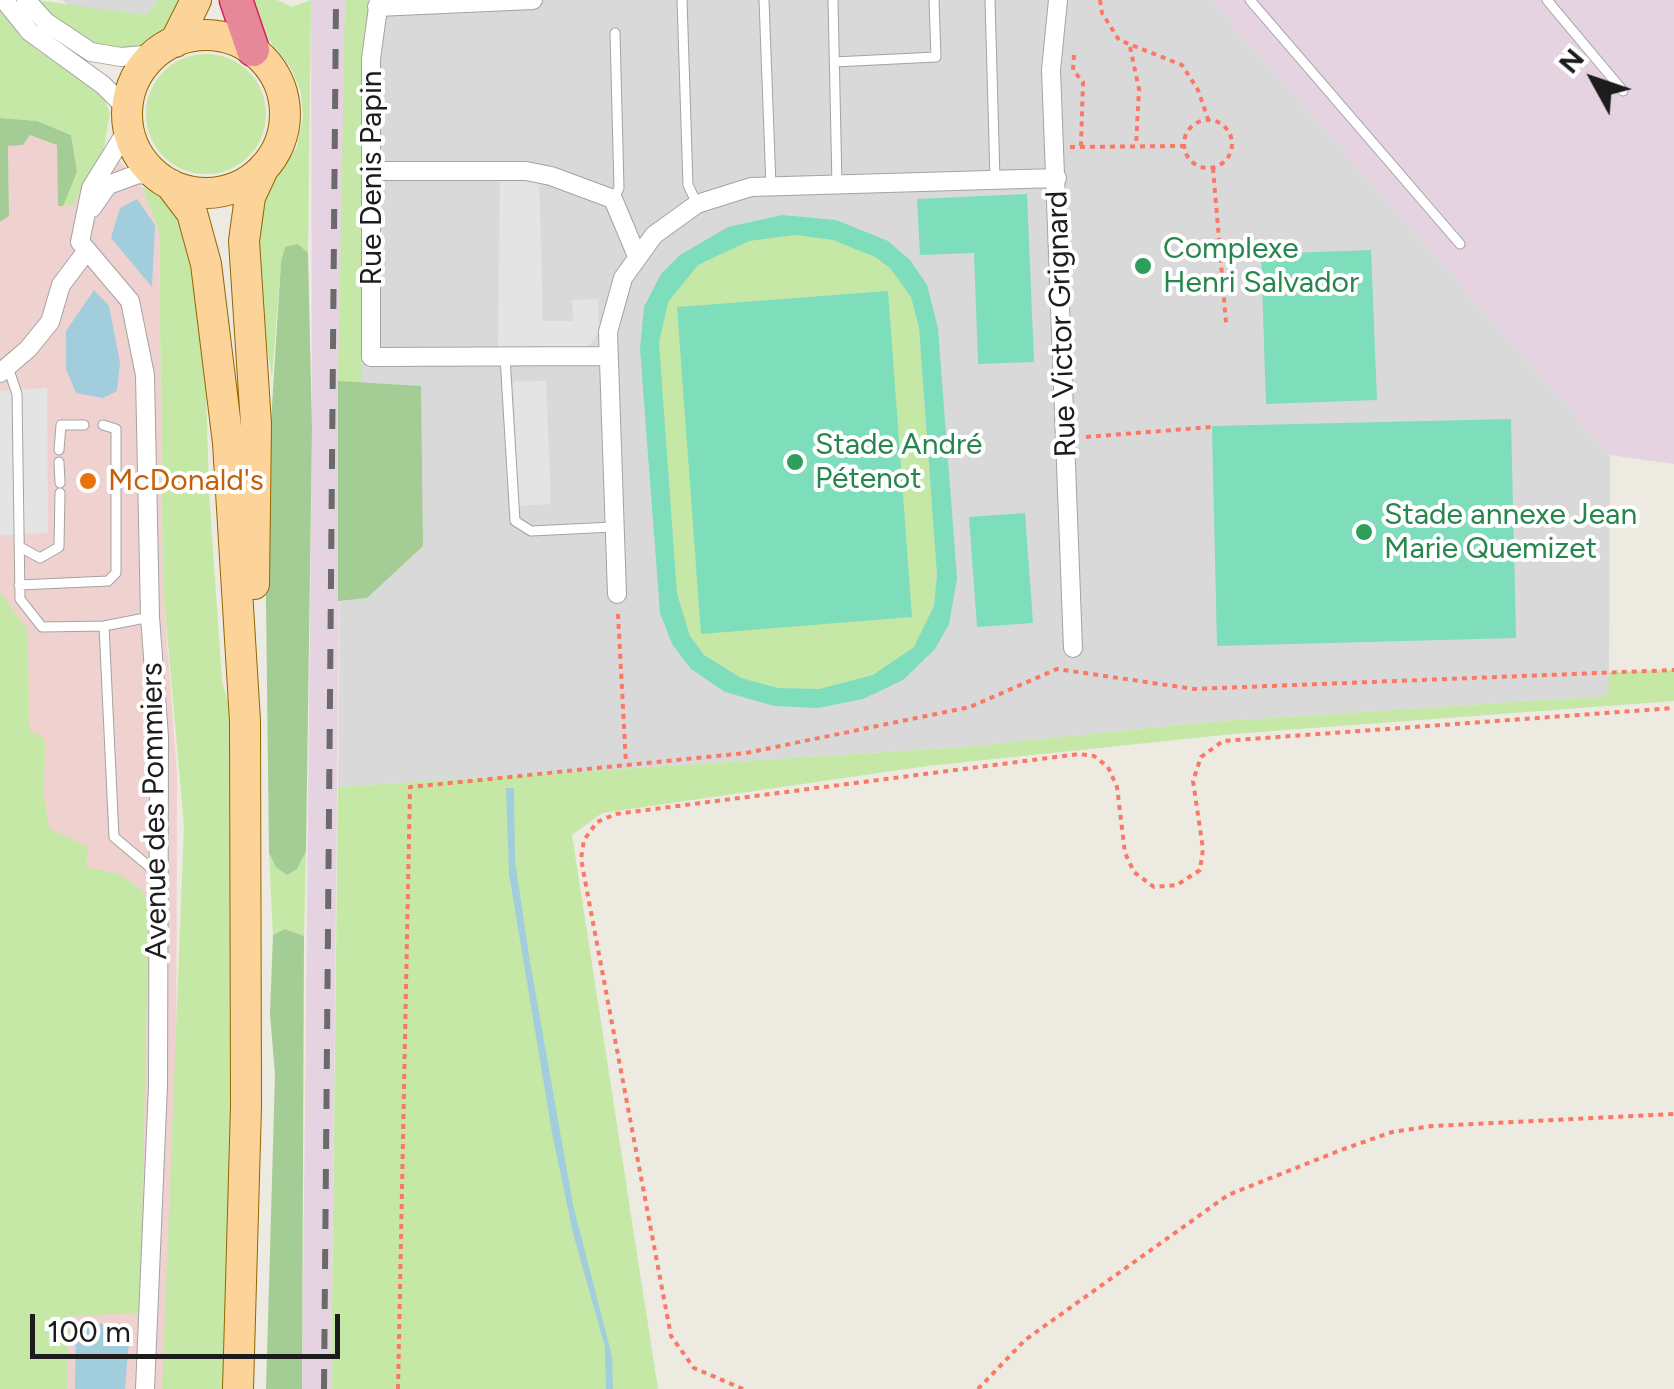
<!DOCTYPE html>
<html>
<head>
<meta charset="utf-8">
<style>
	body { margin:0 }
	#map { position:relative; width:1674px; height:1389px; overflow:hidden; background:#edeae1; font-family:Figtree,sans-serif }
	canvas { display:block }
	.north { position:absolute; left:1544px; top:30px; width:100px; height:100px; -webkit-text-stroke:8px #fff; paint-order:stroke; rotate:310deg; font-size:28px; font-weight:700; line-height:40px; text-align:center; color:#1c1c1c }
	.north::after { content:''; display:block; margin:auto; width:35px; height:45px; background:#1c1c1c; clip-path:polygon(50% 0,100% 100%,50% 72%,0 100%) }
	.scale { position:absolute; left:30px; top:1314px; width:310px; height:45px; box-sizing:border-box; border:5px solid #1c1c1c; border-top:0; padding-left:12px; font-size:30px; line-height:35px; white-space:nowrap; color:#1c1c1c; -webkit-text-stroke:8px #fff; paint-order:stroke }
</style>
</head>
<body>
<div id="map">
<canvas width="1674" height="1389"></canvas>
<div class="north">N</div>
<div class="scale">100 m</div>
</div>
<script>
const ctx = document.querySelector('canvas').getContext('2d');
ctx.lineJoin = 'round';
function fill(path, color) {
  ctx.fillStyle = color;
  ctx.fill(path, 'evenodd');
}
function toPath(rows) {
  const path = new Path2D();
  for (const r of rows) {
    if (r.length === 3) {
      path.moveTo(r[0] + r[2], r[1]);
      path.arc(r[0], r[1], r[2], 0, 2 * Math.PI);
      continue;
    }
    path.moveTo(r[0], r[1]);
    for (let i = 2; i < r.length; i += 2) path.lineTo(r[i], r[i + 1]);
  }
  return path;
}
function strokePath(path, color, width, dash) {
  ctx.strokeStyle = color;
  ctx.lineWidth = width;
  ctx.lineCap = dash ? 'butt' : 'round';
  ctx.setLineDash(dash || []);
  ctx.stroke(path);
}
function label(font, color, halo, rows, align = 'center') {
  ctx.font = font + ' Figtree,sans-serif';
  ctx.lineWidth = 8;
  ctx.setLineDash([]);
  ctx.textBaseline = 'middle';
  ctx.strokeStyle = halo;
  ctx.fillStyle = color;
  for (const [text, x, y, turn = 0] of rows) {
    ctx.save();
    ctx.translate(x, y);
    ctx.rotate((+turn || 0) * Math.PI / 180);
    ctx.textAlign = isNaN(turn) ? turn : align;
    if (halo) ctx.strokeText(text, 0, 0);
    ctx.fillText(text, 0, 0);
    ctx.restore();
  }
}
const residential = toPath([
	[62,0,158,0,146,15,69,6],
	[345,0,1211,0,1610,455,1609,696,1208,722,964,747,338,787]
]);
const commercial = toPath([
	[30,135,113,153,142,187,159,232,163,588,177,774,176,1144,165,1389,0,1389,0,222,9,216,8,145]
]);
const industrial = toPath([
	[311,0,345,0,331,1389,302,1389,312,429],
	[1211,0,1674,0,1674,464,1610,455]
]);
const grass = toPath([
	[37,0,146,15,158,0,187,0,165,29,143,44,121,51,91,44,54,23],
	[249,0,277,0,292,7,311,0,308,253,298,244,281,262,272,377,251,256,259,198,297,147,303,117,301,92,291,68,258,26],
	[345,0,370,0,363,41,362,382,338,381],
	[0,12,37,50,102,95,110,113,103,153,72,206,63,206,77,172,71,135,37,121,0,118],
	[206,114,60],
	[142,187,166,200,182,217,204,324,209,492,222,681,229,705,235,881,226,1389,162,1389,184,826,163,588,159,232],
	[795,235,833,240,875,257,890,268,911,297,919,327,937,575,934,606,914,647,873,675,819,689,778,688,741,678,704,655,690,636,677,594,659,343,668,302,698,265,749,241],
	[0,592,28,630,29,730,45,739,44,794,49,828,88,847,86,867,118,874,141,889,149,903,140,1313,69,1316,67,1389,0,1389],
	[1674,670,1674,701,1233,734,927,766,602,813,572,835,658,1389,331,1389,338,787,964,747,1208,722,1608,696,1609,672],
	[306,851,304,936,285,929,273,935,269,853,276,867,297,869]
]);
const forest = toPath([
	[0,118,37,121,71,135,77,172,63,206,58,206,57,145,30,135,23,145,8,146,9,216,0,222],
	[298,244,308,253,312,429,306,851,297,869,287,875,276,867,269,853,265,517,281,262,285,247],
	[338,381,421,386,423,546,367,598,338,601],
	[285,929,304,936,302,1389,266,1389,275,1075,270,1014,273,935]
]);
const pitch = toPath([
	[1027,194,1034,362,978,364,974,253,920,255,917,199],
	[782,215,836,220,888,241,910,260,927,285,938,328,957,579,949,624,935,649,903,680,863,699,818,708,774,706,725,692,691,669,672,644,660,613,640,349,644,307,661,274,680,255,728,227],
	[795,235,833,240,875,257,890,268,911,297,919,327,937,575,934,606,914,647,873,675,819,689,778,688,741,678,704,655,690,636,677,594,659,343,668,302,698,265,749,241],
	[1371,250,1377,400,1266,404,1261,254],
	[888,291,912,617,701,634,677,307],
	[1511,419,1516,638,1217,646,1212,426],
	[1025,513,1033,623,977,627,969,517]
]);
const parking = toPath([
	[500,171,539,173,543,321,573,321,572,300,598,299,599,332,589,346,580,350,498,348],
	[546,381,551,504,519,506,513,382],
	[47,388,48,533,0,535,0,391]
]);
const water = toPath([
	[137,199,155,225,152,287,111,238,120,208],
	[94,290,109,306,120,363,117,391,103,398,76,393,66,369,66,331],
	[506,788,514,788,515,860,529,956,573,1205,612,1356,613,1389,606,1389,605,1347,573,1233,552,1133,509,874],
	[126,1323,130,1331,125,1389,75,1389,76,1325]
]);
const path = toPath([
	[1100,0,1102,13,1119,40,1182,65,1198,90,1208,119],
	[1130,47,1139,89,1136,146],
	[1074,55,1073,70,1083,82,1081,146],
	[1208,144,24],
	[1070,147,1184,146],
	[1213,168,1226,323],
	[1086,437,1211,427],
	[618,614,626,764],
	[398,1389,410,787,746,753,970,707,1057,669,1194,689,1674,670],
	[743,1389,694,1368,671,1336,581,859,584,840,597,822,616,814,1079,754,1094,756,1108,767,1117,787,1125,853,1134,872,1154,887,1177,885,1200,870,1203,849,1193,781,1201,757,1223,741,1674,708],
	[978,1389,1025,1340,1228,1195,1341,1150,1392,1132,1432,1126,1674,1114]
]);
const lane = toPath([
	[682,0,688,185,697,204],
	[764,0,771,186],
	[833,0,837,185],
	[990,0,995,179],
	[1250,0,1460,244],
	[1547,0,1623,91],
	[834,62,936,57,934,0],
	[614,198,619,188,615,33],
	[505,357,515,521,531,531,613,527],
	[8,367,17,394,20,599,42,627,104,626,114,837,158,874],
	[59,450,61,425,84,425],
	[59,462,60,483],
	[20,547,40,558,59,547,60,493],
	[19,585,108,581,116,573,116,429,103,425],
	[104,626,150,617]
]);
const street = toPath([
	[4,0,30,32,103,85,128,110],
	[26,0,46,22,91,52,121,57,155,54],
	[379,0,371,59,371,357,607,356],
	[1058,0,1051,70,1073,648],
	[377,7,533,0],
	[129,127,91,188,80,242,130,301,145,375,150,617,159,737,158,1085,145,1389],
	[372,171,526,171,551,176,613,199,637,256],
	[92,208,108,185,138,174,157,176],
	[0,373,28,349,50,322,61,285,85,253],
	[617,594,608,332,623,278,654,235,697,204,751,187,1057,178]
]);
const primary = toPath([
	[206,114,79],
	[175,42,196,0],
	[170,184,192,213,206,264,228,443,245,721,246,1106,238,1389],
	[254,584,256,424,244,241,250,197,264,167]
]);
const highway = toPath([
	[236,0,253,50]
]);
const rail = toPath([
	[324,1389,336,0]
]);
const markers = [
	[1143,266,10,"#2e9e5b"],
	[795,462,10,"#2e9e5b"],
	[88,481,10,"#e8710a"],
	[1364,532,10,"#2e9e5b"]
];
const streetNames = [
	["Rue Denis Papin",372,178,-90],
	["Rue Victor Grignard",1062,324,-92],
	["Avenue des Pommiers",155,811,-91]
];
const leisureNames = [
	["Complexe",1163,249],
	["Henri Salvador",1163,283],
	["Stade André",815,445],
	["Pétenot",815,479],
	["Stade annexe Jean",1384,515],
	["Marie Quemizet",1384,549]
];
const foodNames = [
	["McDonald's",108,481]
];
fill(residential, '#dad9d9');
fill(commercial, '#efd2d0');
fill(industrial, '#e6d3e2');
fill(grass, '#c5e8a6');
fill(forest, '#a4cd95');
fill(pitch, '#7eddbb');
fill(parking, '#e4e4e4');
fill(water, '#a1cddc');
strokePath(lane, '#a3a3a3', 11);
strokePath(street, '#a3a3a3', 20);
strokePath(primary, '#936600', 32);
strokePath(highway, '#d6235c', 35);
strokePath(path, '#fa7966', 4, [5, 5]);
strokePath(lane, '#fff', 9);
strokePath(street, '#fff', 18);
strokePath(primary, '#fcd398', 30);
strokePath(highway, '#e68897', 32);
strokePath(rail, '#6a6a6a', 6, [20, 20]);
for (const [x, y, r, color] of markers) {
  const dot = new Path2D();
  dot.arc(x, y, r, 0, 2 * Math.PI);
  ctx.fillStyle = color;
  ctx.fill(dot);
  strokePath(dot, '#fff', 4);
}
label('30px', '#1c1c1c', '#fff', streetNames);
label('30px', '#27864d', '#fff', leisureNames, 'left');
label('30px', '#c56008', '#fff', foodNames, 'left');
</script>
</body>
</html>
